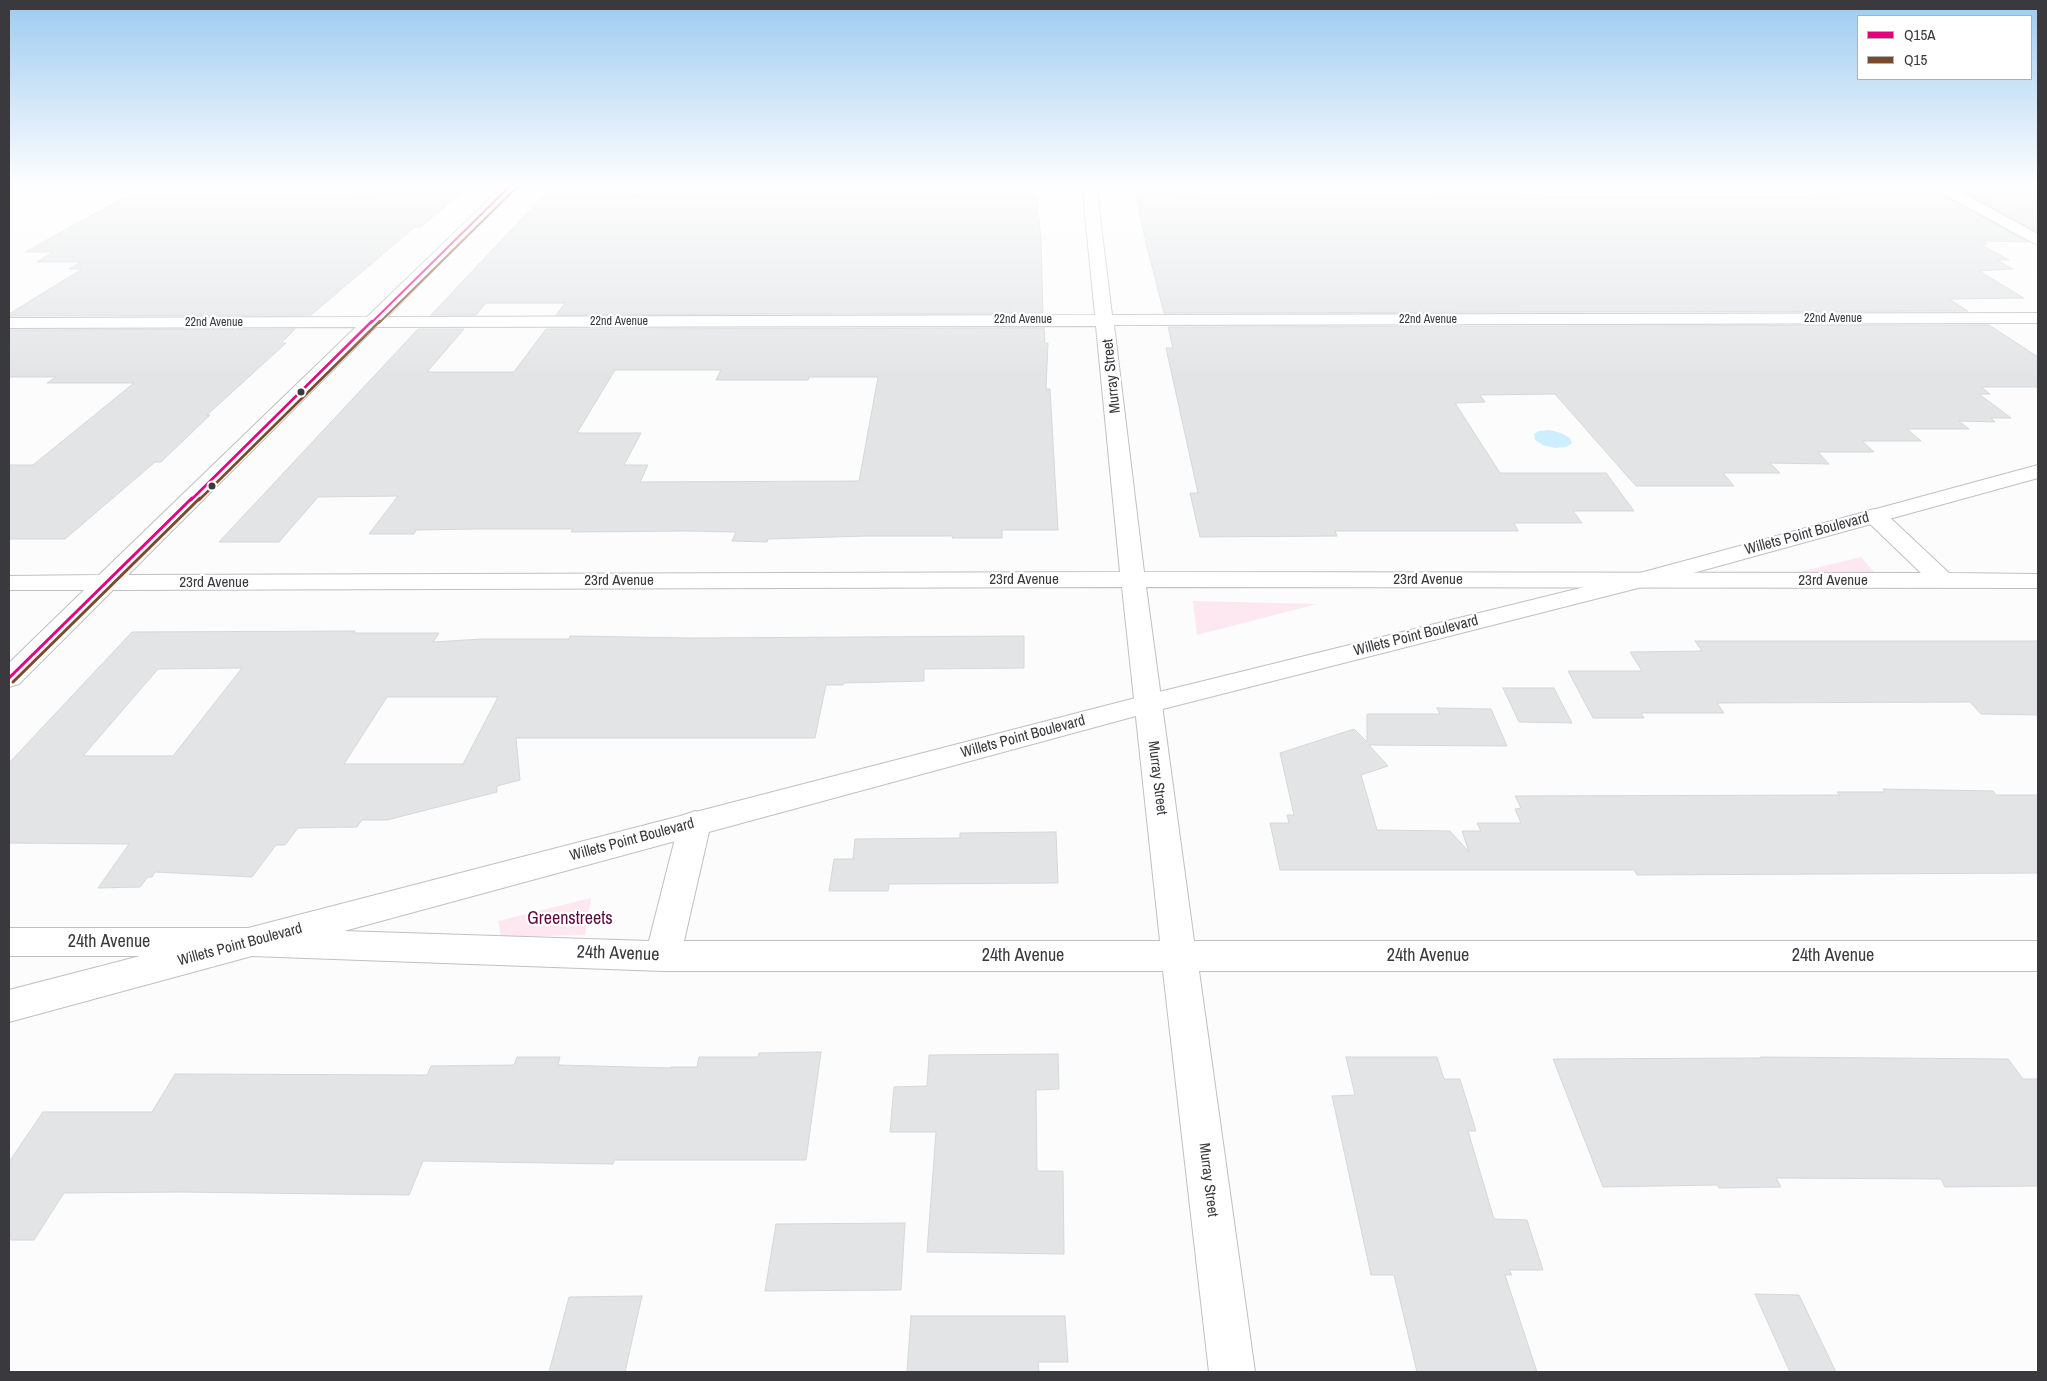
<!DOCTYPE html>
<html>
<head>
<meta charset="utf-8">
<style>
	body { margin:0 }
	#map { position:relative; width:2047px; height:1381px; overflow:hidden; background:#fcfcfd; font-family:"Archivo Narrow",sans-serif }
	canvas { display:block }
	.frame { position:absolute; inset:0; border:10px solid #39393e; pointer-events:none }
	.legend { position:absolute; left:1857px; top:15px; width:175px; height:65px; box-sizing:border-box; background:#fff; border:1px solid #b0b0b2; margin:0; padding:6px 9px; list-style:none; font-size:15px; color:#39393e }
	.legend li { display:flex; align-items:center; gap:10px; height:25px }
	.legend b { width:25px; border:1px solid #b0b0b2 }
</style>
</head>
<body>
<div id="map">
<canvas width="2047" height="1381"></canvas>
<div class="frame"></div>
<ul class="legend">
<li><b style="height:6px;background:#e5007d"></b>Q15A</li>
<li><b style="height:6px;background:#7a4b2a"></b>Q15</li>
</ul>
</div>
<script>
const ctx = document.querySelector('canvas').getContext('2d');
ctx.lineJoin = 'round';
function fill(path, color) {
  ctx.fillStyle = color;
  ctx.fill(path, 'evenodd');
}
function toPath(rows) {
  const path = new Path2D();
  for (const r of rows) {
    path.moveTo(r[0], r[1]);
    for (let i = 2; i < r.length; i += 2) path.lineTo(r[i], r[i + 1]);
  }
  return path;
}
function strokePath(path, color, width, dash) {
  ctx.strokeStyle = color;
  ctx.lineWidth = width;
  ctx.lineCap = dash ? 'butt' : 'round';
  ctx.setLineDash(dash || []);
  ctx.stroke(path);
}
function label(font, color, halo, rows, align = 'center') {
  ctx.font = font + ' "Archivo Narrow",sans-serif';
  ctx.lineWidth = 4.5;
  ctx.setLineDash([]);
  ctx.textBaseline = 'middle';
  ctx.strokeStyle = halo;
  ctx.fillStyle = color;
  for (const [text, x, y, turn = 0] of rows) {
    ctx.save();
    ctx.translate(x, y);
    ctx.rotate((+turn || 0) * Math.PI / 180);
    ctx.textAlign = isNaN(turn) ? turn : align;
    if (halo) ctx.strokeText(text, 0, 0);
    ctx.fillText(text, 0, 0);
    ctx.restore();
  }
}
const green = toPath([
	[1861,557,1875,573,1799,572],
	[1193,601,1317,604,1197,635],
	[591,898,585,935,501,937,498,921]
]);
const water = toPath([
	[1550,430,1561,433,1570,438,1572,443,1566,447,1555,448,1543,445,1535,440,1534,434,1539,431]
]);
const building = toPath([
	[379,192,462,192,421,227,415,227,311,315,9,316,9,314,82,269,69,269,81,262,37,262,53,252,25,252,127,196,341,196,376,194,379,192],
	[1138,192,1175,192,1176,195,1211,196,1427,196,1434,195,1433,193,1497,193,1499,195,1576,197,1818,197,1814,194,1846,194,1843,192,1937,192,2028,242,1981,241,1987,244,1980,244,2009,260,1997,260,2013,269,1979,271,2024,298,1949,299,1968,311,1164,313,1147,247,1136,197,1139,197,1138,192],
	[1965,192,2038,193,2038,232,1965,192],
	[903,194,1036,195,1041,238,1043,313,556,315,565,303,486,303,476,315,431,315,544,195,903,194],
	[1989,325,2038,357,2038,387,1981,387,1990,394,1979,394,2011,418,1991,418,1995,422,1959,421,1969,429,1907,429,1921,441,1862,441,1874,452,1818,452,1829,464,1770,463,1780,473,1723,473,1734,486,1636,486,1555,394,1480,395,1485,402,1455,403,1500,473,1606,473,1634,511,1573,511,1582,523,1514,523,1518,531,1335,531,1337,536,1200,537,1190,493,1198,493,1166,348,1173,348,1168,327,1989,325],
	[1044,328,1045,343,1048,343,1046,389,1050,389,1058,530,1002,530,1002,538,952,538,953,536,866,536,768,539,767,542,732,541,736,532,686,531,571,532,573,529,478,529,416,530,414,534,369,534,398,496,318,497,279,542,219,542,418,329,464,329,427,372,514,372,546,329,1044,328],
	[615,370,721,370,716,380,808,380,809,377,878,377,859,481,640,482,648,465,624,465,641,433,577,433,615,370],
	[295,329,281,343,286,343,207,415,210,415,161,462,155,462,65,539,9,539,9,465,33,465,134,383,47,383,56,377,9,377,9,330,295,329],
	[355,631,353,633,439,633,433,642,482,639,569,639,570,636,692,638,1024,636,1024,668,924,669,924,681,844,683,843,685,826,685,815,738,516,738,520,780,497,786,497,792,387,820,362,820,357,827,298,828,285,845,276,845,252,877,155,872,152,877,148,877,140,887,98,888,129,844,9,843,9,763,132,632,355,631],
	[242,668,173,756,83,756,158,669,242,668],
	[387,697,498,697,463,764,344,764,387,697],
	[1695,641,2038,641,2038,715,1981,714,1970,702,1717,703,1724,713,1641,713,1644,718,1593,718,1568,671,1642,671,1630,652,1702,651,1695,641],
	[1503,688,1554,688,1572,723,1519,722,1503,688],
	[1437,708,1491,709,1507,746,1369,745,1388,766,1361,775,1377,830,1450,831,1469,852,1462,831,1481,831,1477,823,1521,823,1515,809,1521,808,1515,796,1840,795,1837,792,1885,792,1883,789,1993,791,1996,795,2038,795,2038,873,1637,875,1634,870,1280,870,1270,823,1289,823,1287,815,1294,815,1280,753,1354,729,1367,742,1367,714,1440,714,1437,708],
	[1056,832,1058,883,889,884,888,891,829,891,834,859,853,859,855,839,960,838,960,833,1056,832],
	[821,1052,806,1160,614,1160,613,1164,423,1161,409,1195,180,1192,64,1193,34,1240,9,1240,9,1162,43,1112,152,1112,175,1074,427,1075,431,1066,514,1065,517,1057,560,1057,558,1065,670,1068,671,1067,697,1067,699,1057,758,1057,759,1053,821,1052],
	[1058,1054,1059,1089,1036,1090,1037,1171,1063,1171,1064,1254,927,1252,936,1132,890,1132,894,1087,927,1086,929,1055,1058,1054],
	[1346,1057,1437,1057,1444,1079,1460,1079,1476,1131,1468,1131,1494,1219,1527,1220,1543,1270,1509,1270,1512,1275,1505,1275,1537,1372,1417,1372,1394,1275,1371,1275,1332,1096,1355,1095,1346,1057],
	[1761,1057,2008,1059,2023,1079,2038,1079,2038,1186,1945,1187,1941,1179,1776,1178,1781,1187,1719,1188,1717,1185,1603,1187,1553,1059,1762,1058,1761,1057],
	[905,1223,901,1290,765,1291,776,1224,905,1223],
	[1755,1294,1799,1295,1836,1372,1790,1372,1755,1294],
	[642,1296,625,1372,549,1372,569,1297,642,1296],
	[911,1316,1065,1316,1068,1362,1038,1362,1039,1372,907,1372,911,1316]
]);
const minor = toPath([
	[505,184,519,184,387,317,1095,315,1082,184,1096,184,1112,315,2038,313,2038,323,1114,325,1144,572,1921,573,1867,521,1864,516,1867,511,1875,509,1883,511,1949,573,2038,574,2038,588,1146,587,1194,941,2038,941,2038,971,1199,971,1255,1372,1209,1372,1163,971,663,971,251,956,9,956,9,928,251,928,649,941,679,823,684,815,695,811,706,815,711,823,684,941,1160,941,1122,587,113,590,19,684,9,687,9,663,84,590,9,590,9,576,99,575,356,327,9,328,9,318,367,317,505,184],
	[1096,326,1120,572,128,575,376,327,1096,326],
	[1929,184,1946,184,2038,234,2038,244,2033,243,1931,187,1929,184]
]);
const tertiary = toPath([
	[2038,465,2038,478,1646,586,1147,713,9,1022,9,990,1147,695,1629,576,2038,465]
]);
const bus1Far2 = toPath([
	[371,323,512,184]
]);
const bus1Far1 = toPath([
	[191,500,372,321]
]);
const bus1 = toPath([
	[9,678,192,498]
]);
const bus2Far2 = toPath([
	[379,323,516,188]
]);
const bus2Far1 = toPath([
	[199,500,380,321]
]);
const bus2 = toPath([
	[13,682,200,498]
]);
const markers = [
	[301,392,4.5,"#39393e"],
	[212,486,4.5,"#39393e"]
];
const farStreetnames = [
	["22nd Avenue",1833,319],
	["22nd Avenue",1023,320],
	["22nd Avenue",1428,320],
	["22nd Avenue",619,322],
	["22nd Avenue",214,323]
];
const streetNames = [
	["Murray Street",1112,376,-96],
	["Willets Point Boulevard",1807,534,-15],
	["23rd Avenue",1024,580],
	["23rd Avenue",1428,580],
	["23rd Avenue",619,581],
	["23rd Avenue",1833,581],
	["23rd Avenue",214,583],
	["Willets Point Boulevard",1416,636,-14],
	["Willets Point Boulevard",1023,737,-15],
	["Murray Street",1157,778,83],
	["Willets Point Boulevard",632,840,-15],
	["Willets Point Boulevard",240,945,-15],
	["Murray Street",1208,1180,83]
];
const nearParknames = [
	["Greenstreets",570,919]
];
const nearStreetnames = [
	["24th Avenue",109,942],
	["24th Avenue",618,954,2],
	["24th Avenue",1023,956],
	["24th Avenue",1428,956],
	["24th Avenue",1833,956]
];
fill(green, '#fde7f1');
fill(water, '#cceefe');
fill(building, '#e2e4e6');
strokePath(building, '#d6d7d9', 1);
strokePath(minor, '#c0c0c3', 2);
strokePath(tertiary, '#c0c0c3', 2);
fill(minor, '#fff');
fill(tertiary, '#fff');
strokePath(bus1Far2, '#e5007d', 2);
strokePath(bus1Far1, '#e5007d', 2.5);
strokePath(bus1, '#e5007d', 3);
strokePath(bus2Far2, '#7a4b2a', 2);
strokePath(bus2Far1, '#7a4b2a', 2.5);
strokePath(bus2, '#7a4b2a', 3);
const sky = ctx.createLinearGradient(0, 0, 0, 377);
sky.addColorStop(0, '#9dcbf1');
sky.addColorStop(0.49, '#fefefe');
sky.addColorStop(1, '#fefefe00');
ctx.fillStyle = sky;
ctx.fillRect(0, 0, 2047, 377);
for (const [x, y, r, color] of markers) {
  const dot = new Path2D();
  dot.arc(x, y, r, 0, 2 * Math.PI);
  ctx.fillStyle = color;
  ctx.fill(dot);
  strokePath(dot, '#fff', 2);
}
label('12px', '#39393e', '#fff', farStreetnames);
label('15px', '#39393e', '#fff', streetNames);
label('18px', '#5d053e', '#fff', nearParknames);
label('18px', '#39393e', '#fff', nearStreetnames);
</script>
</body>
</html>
